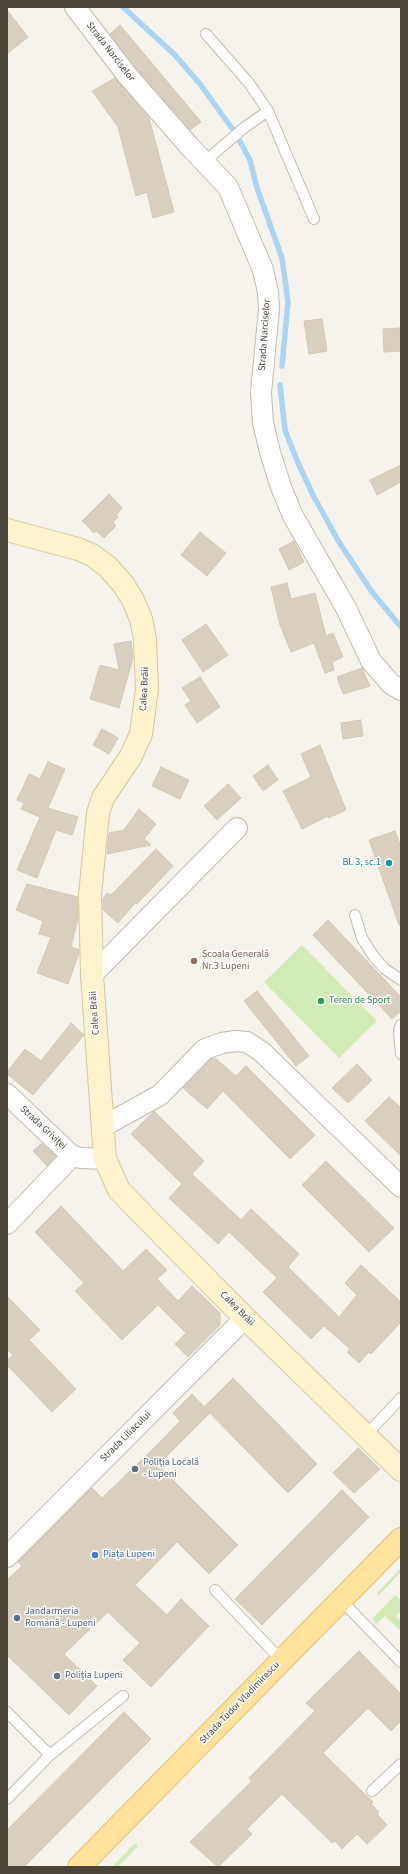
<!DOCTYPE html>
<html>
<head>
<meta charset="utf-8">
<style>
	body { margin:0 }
	#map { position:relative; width:408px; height:1874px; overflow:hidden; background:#f6f3ec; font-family:"Source Sans 3",sans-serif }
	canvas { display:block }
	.frame { position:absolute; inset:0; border:8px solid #4b4439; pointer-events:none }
</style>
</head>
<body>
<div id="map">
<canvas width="408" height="1874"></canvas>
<div class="frame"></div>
</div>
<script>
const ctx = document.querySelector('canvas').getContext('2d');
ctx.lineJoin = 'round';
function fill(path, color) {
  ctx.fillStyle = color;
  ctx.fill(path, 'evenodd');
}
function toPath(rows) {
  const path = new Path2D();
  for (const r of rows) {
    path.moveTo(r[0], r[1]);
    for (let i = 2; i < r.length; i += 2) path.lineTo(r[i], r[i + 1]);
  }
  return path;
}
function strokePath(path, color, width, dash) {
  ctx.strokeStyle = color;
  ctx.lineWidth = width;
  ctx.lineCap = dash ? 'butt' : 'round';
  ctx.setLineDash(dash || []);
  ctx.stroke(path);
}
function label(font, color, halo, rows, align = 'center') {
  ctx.font = font + ' "Source Sans 3",sans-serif';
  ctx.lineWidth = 3;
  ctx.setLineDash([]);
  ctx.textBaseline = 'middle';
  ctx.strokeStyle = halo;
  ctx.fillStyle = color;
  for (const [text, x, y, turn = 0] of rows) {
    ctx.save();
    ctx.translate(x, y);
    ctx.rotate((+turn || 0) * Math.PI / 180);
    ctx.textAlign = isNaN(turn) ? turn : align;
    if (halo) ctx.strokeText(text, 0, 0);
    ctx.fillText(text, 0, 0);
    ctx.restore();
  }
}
const green = toPath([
	[302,945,377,1021,339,1058,264,982],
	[401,1568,401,1572,379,1595,377,1593],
	[395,1595,401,1600,401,1611,396,1616,401,1621,401,1631,385,1616,376,1624,372,1619],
	[135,1843,138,1846,118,1867,112,1867]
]);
const stream = toPath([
	[123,7,175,55,200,84,236,134,250,160,257,188,282,258,288,302,282,366],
	[280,385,285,430,298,463,314,497,339,542,372,592,401,627]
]);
const building = toPath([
	[7,10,28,37,7,54,7,10],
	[120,25,201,122,190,130,136,68,110,34,120,25],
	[115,78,149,118,174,212,153,218,147,192,136,196,118,127,92,91,115,78],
	[322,319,327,351,309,354,304,321,322,319],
	[401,328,401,351,384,352,383,329,401,328],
	[401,465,401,482,377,495,370,480,401,465],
	[109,494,122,508,116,515,118,517,113,522,116,526,104,538,96,531,94,533,82,521,109,494],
	[200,532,226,553,207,576,181,555,200,532],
	[294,541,304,562,289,570,279,549,294,541],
	[287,583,291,599,315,593,326,636,333,633,343,657,332,662,334,670,325,673,314,643,291,652,280,625,271,587,287,583],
	[206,624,228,655,203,672,182,640,206,624],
	[131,641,133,658,119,708,90,699,100,665,119,670,114,644,131,641],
	[362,668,370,686,343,694,337,677,362,668],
	[200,677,220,707,197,723,185,705,191,701,182,688,200,677],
	[361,720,363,736,343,739,341,723,361,720],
	[102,729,118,738,109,754,93,745,102,729],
	[320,745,346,810,328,818,328,816,302,829,283,791,311,777,301,754,320,745],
	[48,762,65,769,48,808,78,817,72,835,56,830,37,878,17,870,40,817,21,809,24,803,17,800,29,774,40,779,48,762],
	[268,765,278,780,263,791,253,776,268,765],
	[161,767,189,780,180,799,152,786,161,767],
	[228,784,241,798,217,820,204,806,228,784],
	[139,809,156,824,144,839,151,845,107,854,109,833,124,830,139,809],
	[395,831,401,847,401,925,399,925,369,840,395,831],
	[156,849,173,866,137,904,135,903,118,923,103,910,103,898,107,893,111,895,156,849],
	[27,884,78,897,78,919,71,947,79,950,79,953,68,984,37,973,51,937,39,934,43,921,16,910,27,884],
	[328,920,401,997,401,1011,392,1019,313,935,328,920],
	[257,991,309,1056,296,1066,244,1001,257,991],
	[71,1023,84,1035,33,1095,7,1074,7,1072,25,1049,41,1061,71,1023],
	[215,1058,236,1076,246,1066,315,1135,290,1159,223,1091,207,1109,183,1088,211,1059,215,1058],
	[357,1064,372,1080,348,1103,332,1088,357,1064],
	[389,1097,401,1108,401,1156,365,1121,389,1097],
	[154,1111,204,1161,192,1174,241,1220,251,1209,299,1254,288,1267,339,1317,357,1295,345,1283,361,1265,401,1302,401,1322,371,1354,369,1352,359,1363,347,1352,350,1349,324,1326,311,1339,263,1292,277,1278,229,1232,218,1244,169,1198,182,1184,131,1134,154,1111],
	[42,1143,56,1156,47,1166,33,1151,42,1143],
	[326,1161,394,1228,369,1252,302,1185,326,1161],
	[61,1206,123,1271,146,1249,167,1270,157,1279,178,1301,192,1286,220,1313,220,1325,188,1357,175,1344,186,1333,158,1305,122,1340,75,1291,84,1283,35,1232,61,1206],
	[7,1296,40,1330,29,1340,76,1389,52,1412,7,1365,7,1361,13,1355,7,1349,7,1296],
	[233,1378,317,1464,288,1493,204,1407,233,1378],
	[192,1394,210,1413,158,1465,238,1545,209,1574,177,1542,135,1585,167,1615,181,1599,209,1626,151,1687,123,1660,140,1643,108,1612,64,1654,97,1686,69,1715,7,1655,7,1580,22,1566,18,1562,92,1488,102,1498,157,1445,180,1421,173,1413,192,1394],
	[358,1448,380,1469,354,1493,333,1473,358,1448],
	[342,1490,369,1517,262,1625,235,1599,342,1490],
	[359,1651,401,1694,401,1721,391,1731,368,1708,323,1753,373,1802,371,1804,379,1812,377,1814,387,1825,367,1844,357,1834,342,1849,335,1841,332,1843,282,1794,247,1829,252,1834,218,1867,190,1842,252,1781,249,1778,315,1711,306,1703,359,1651],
	[124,1712,151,1739,24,1867,7,1867,7,1830,124,1712]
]);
const lane = toPath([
	[206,34,249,83,268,111,314,219],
	[204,162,245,127,268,111],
	[355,915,362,938,374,957,385,969,401,980],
	[401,1025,399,1030,401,1054],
	[366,1435,401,1398],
	[215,1590,282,1661],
	[341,1600,401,1662],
	[7,1712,50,1755],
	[372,1791,401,1764],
	[7,1799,50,1755,123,1696]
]);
const street = toPath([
	[75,7,127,75,190,147,228,187,263,270,268,292,269,309,261,392,263,423,270,452,281,487,293,516,346,608,371,661,391,684,401,690],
	[92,975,237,828],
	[7,1094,72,1156,81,1158,105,1159],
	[102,1127,160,1095,205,1049,222,1043,236,1041,247,1042,262,1052,401,1187],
	[7,1224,72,1156],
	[7,1557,245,1318]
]);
const secondary = toPath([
	[7,530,78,549,92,555,108,567,123,584,133,600,141,619,145,639,147,689,141,734,131,756,103,798,98,813,90,895,92,975,105,1159,119,1190,150,1222,245,1318,401,1470]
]);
const primary = toPath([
	[79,1867,401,1539]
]);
const markers = [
	[389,863,4,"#0f9aa8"],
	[194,961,4,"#8d6e63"],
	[321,1001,4,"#2e9e5b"],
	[135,1469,4,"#5c6f8a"],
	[95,1555,4,"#3f7fe0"],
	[17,1618,4,"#5c6f8a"],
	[57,1676,4,"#5c6f8a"]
];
const streetNames = [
	["Strada Narciselor",110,52,52],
	["Strada Narciselor",265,335,-86],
	["Calea Brăii",145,689,-87],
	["Calea Brăii",95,1013,-94],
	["Strada Griviţei",43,1128,43],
	["Calea Brăii",237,1309,45],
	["Strada Liliacului",126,1437,-45],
	["Strada Tudor Vladimirescu",240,1703,-46]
];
const cultureNames = [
	["Bl. 3, sc.1",381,863]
];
const educationNames = [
	["Școala Generală",202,955],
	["Nr.3 Lupeni",202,967]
];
const leisureNames = [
	["Teren de Sport",329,1001]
];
const serviceNames = [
	["Poliția Locală",143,1463],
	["- Lupeni",143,1475],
	["Jandarmeria",25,1612],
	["Română - Lupeni",25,1624],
	["Poliția Lupeni",65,1676]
];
const shopNames = [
	["Piața Lupeni",103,1555]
];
fill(green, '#d2eab5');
strokePath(stream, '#a9d4f2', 5.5);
fill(building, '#d8cfc1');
strokePath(building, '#d3c7b4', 1);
strokePath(lane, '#c2bbae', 12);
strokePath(street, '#c2bbae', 22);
strokePath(secondary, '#d6c79b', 24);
strokePath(primary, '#e6c16a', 24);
strokePath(lane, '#fff', 10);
strokePath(street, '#fff', 20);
strokePath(secondary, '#fff3cd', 22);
strokePath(primary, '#ffe39c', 22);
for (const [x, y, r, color] of markers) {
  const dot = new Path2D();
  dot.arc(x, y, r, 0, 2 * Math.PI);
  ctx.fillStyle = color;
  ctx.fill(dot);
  strokePath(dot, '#fff', 1.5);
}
label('10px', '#4b4439', '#fff', streetNames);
label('10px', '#0d838f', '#fff', cultureNames, 'right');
label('10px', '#785e54', '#fff', educationNames, 'left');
label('10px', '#27864d', '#fff', leisureNames, 'left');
label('10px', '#4e5e75', '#fff', serviceNames, 'left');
label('10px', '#366cbe', '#fff', shopNames, 'left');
</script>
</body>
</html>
